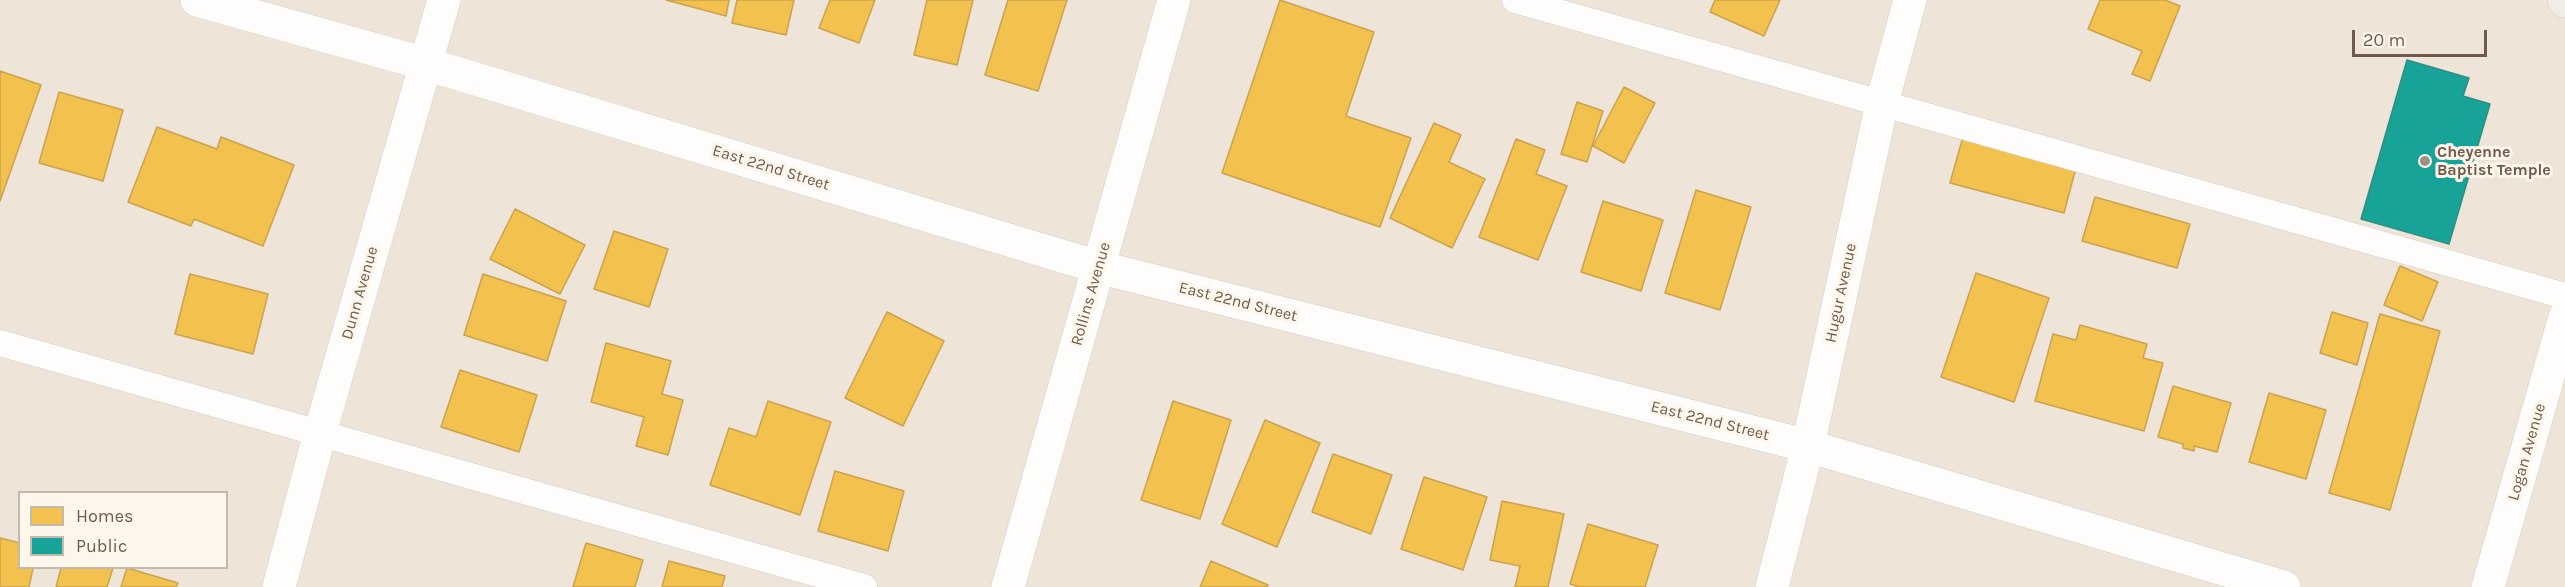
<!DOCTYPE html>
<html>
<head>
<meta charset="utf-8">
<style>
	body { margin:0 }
	#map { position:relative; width:2565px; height:587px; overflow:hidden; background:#f5f1ea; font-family:Karla,sans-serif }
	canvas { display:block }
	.legend { position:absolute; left:18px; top:491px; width:210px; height:78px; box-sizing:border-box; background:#fdf6eb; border:2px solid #c5b8ac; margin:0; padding:8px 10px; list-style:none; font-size:18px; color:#705a4d }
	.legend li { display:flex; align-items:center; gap:12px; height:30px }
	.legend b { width:30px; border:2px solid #c5b8ac }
	.scale { position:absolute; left:2352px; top:30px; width:135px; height:27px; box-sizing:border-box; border:3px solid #705a4d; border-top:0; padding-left:8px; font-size:18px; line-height:21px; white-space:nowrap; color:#705a4d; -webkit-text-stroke:4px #fdf6eb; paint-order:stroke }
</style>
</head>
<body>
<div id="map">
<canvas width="2565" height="587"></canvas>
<ul class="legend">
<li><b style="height:16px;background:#f2c14e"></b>Homes</li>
<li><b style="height:16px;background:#17a398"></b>Public</li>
</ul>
<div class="scale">20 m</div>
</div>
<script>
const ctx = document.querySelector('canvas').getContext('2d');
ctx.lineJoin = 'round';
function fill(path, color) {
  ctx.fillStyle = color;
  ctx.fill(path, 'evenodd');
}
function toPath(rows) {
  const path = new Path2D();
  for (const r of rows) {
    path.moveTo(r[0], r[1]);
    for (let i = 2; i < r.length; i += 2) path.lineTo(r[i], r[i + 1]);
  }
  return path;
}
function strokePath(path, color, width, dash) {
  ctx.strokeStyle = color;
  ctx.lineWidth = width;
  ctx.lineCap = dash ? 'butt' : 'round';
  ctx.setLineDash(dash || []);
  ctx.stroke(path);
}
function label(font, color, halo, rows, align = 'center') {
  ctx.font = font + ' Karla,sans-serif';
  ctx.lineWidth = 6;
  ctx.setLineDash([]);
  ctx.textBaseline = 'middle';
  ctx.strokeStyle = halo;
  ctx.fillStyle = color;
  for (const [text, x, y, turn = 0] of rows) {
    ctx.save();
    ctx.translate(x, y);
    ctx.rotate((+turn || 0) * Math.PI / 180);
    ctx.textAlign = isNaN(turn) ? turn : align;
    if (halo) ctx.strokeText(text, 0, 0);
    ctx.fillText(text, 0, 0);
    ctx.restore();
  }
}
const residential = toPath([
	[0,0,2565,0,2565,587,0,587],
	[20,492,226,492,226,568,20,568]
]);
const homes = toPath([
	[666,0,729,0,726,16,666,0],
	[737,0,794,0,786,35,732,23,737,0],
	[830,0,875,0,859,43,819,28,830,0],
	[927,0,973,0,957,65,914,55,927,0],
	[1008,0,1067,0,1038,91,985,75,1008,0],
	[1280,0,1374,32,1346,116,1411,138,1380,227,1222,173,1280,0],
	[1715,0,1780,0,1764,36,1710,12,1715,0],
	[2100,0,2165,0,2180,6,2150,81,2132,74,2142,51,2088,29,2100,0],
	[0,71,41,85,0,201,0,71],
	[1624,87,1655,103,1624,163,1593,146,1624,87],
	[59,92,123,110,103,181,39,163,59,92],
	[1577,102,1603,111,1587,162,1561,154,1577,102],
	[1434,123,1461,135,1449,162,1485,179,1452,248,1390,218,1434,123],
	[157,127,217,149,221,137,294,165,263,246,194,219,191,226,128,202,157,127],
	[1964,133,2077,164,2064,213,1950,183,1964,133],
	[1516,139,1545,150,1536,174,1567,186,1538,260,1479,237,1516,139],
	[1696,190,1751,207,1720,310,1665,293,1696,190],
	[2095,197,2190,224,2177,268,2082,241,2095,197],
	[1603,201,1663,220,1641,291,1581,272,1603,201],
	[515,209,585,245,560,294,490,259,515,209],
	[614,231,668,249,649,307,594,289,614,231],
	[2400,266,2438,282,2422,321,2384,305,2400,266],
	[1976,273,2049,298,2014,402,1941,377,1976,273],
	[190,274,268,294,253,354,175,334,190,274],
	[483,274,566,301,547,361,464,335,483,274],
	[887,312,944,341,903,426,845,398,887,312],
	[2332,312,2368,323,2357,365,2320,353,2332,312],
	[2380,314,2440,331,2390,510,2329,493,2380,314],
	[2080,325,2147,344,2143,358,2163,363,2144,431,2035,401,2053,334,2076,340,2080,325],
	[606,343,671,361,662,394,683,400,668,455,636,446,644,417,591,402,606,343],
	[460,370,537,395,519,452,441,427,460,370],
	[2173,386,2231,403,2217,452,2194,446,2194,451,2183,448,2183,444,2158,437,2173,386],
	[2269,393,2326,410,2306,479,2249,462,2269,393],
	[768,401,831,422,800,515,710,485,729,428,756,437,768,401],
	[1173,401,1231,420,1200,519,1141,500,1173,401],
	[1265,420,1320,443,1277,547,1222,524,1265,420],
	[1333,454,1392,475,1371,534,1312,512,1333,454],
	[835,471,904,491,888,551,818,531,835,471],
	[1424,477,1487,497,1463,570,1401,549,1424,477],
	[1502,501,1564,514,1548,587,1515,587,1520,566,1490,560,1502,501],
	[1588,524,1658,545,1645,587,1579,587,1570,584,1588,524],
	[0,538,20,543,20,568,33,568,29,587,0,587,0,538],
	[586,543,643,560,635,587,573,587,586,543],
	[669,561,725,576,722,587,662,587,669,561],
	[1211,561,1268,585,1267,587,1200,587,1211,561],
	[61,568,113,568,107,587,56,587,61,568],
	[127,568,178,583,176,587,121,587,127,568]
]);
const public = toPath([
	[2407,60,2469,78,2463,96,2490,104,2449,244,2361,219,2407,60]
]);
const lane = toPath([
	[1515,0,2565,296],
	[0,343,864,587]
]);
const street = toPath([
	[197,0,426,64,1098,267,1808,446,2284,587],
	[279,587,320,433,444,0],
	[1008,587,1174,0],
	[1772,587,1808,446,1882,103,1910,0]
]);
const secondary = toPath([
	[2488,587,2565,317]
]);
const primary = toPath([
	[2564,0,2565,1]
]);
const markers = [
	[2425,161,6,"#9f8f84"]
];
const poiNames = [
	["Cheyenne",2437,152],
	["Baptist Temple",2437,170]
];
const streetNames = [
	["East 22nd Street",771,168,17],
	["Dunn Avenue",360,293,-74],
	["Hugur Avenue",1841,293,-78],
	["Rollins Avenue",1091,294,-74],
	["East 22nd Street",1238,302,14],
	["East 22nd Street",1710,421,14],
	["Logan Avenue",2527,452,-74]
];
fill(residential, '#eee4d8');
fill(homes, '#f2c14e');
strokePath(homes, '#cba24e', 1.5);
fill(public, '#17a398');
strokePath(public, '#328d82', 1.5);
strokePath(lane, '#d4cec8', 27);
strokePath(street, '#d4cec8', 34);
strokePath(secondary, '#d3cdc5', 34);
strokePath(primary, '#d3ccc7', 34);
strokePath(lane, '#fefdfc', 26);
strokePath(street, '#fefdfc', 33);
strokePath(secondary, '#fefdfc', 33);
strokePath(primary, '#f1ede6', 33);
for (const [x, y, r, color] of markers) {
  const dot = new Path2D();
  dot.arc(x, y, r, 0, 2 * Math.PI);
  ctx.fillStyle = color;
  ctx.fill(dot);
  strokePath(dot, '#fdf6eb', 2);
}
label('bold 16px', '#705a4d', '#fdf6eb', poiNames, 'left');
label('16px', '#705a4d', '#fdf6eb', streetNames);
</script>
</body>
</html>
